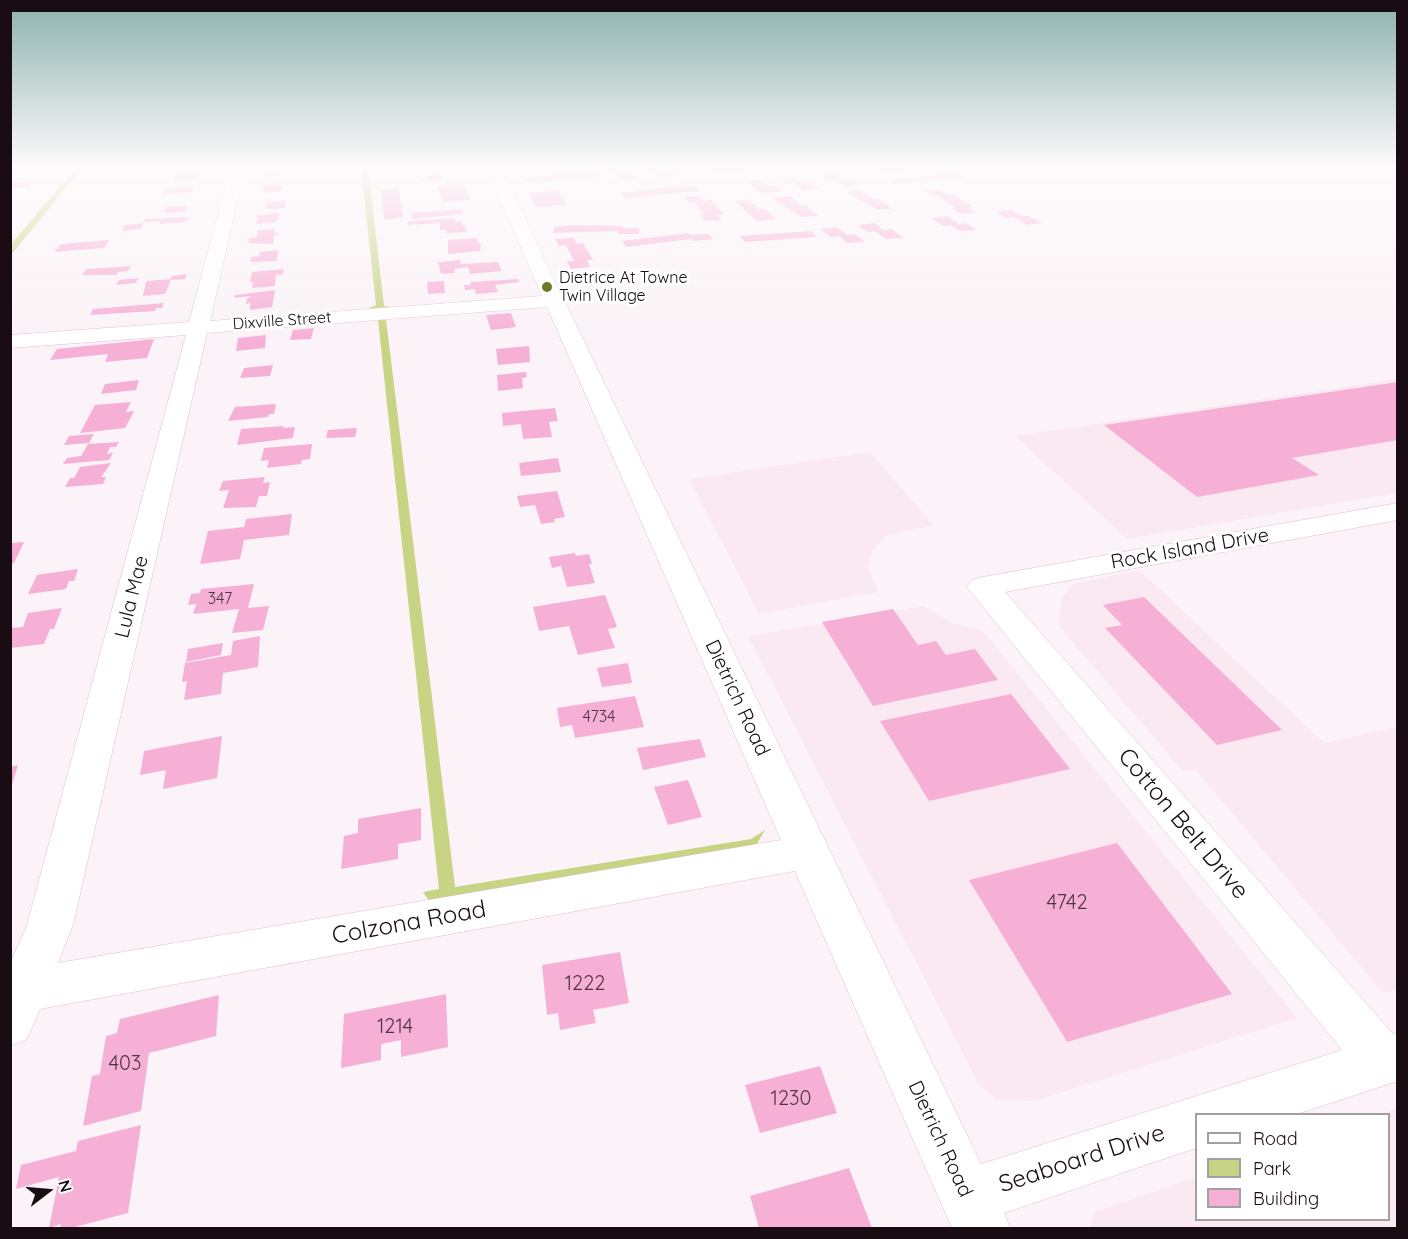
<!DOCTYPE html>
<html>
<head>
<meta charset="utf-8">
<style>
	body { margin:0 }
	#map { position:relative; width:1408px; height:1239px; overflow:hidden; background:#fbf3f7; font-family:Quicksand,sans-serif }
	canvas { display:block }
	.frame { position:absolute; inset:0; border:12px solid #190d13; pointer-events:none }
	.legend { position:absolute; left:1195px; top:1113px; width:195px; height:108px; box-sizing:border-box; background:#fff; border:2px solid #a39ea1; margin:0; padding:8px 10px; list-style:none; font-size:18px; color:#190d13 }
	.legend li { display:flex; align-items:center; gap:12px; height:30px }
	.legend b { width:30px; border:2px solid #a39ea1 }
	.north { position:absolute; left:18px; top:1161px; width:60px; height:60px; -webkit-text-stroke:4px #fff; paint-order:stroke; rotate:74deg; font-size:16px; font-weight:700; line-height:24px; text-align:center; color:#190d13 }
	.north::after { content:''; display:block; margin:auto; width:21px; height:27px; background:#190d13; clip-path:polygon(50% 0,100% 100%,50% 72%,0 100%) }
</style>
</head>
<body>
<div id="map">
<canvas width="1408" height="1239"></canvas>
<div class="frame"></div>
<ul class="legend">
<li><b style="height:8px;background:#fff"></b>Road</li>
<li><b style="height:16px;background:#c7d484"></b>Park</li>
<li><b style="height:16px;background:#f6b0d5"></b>Building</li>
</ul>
<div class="north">N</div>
</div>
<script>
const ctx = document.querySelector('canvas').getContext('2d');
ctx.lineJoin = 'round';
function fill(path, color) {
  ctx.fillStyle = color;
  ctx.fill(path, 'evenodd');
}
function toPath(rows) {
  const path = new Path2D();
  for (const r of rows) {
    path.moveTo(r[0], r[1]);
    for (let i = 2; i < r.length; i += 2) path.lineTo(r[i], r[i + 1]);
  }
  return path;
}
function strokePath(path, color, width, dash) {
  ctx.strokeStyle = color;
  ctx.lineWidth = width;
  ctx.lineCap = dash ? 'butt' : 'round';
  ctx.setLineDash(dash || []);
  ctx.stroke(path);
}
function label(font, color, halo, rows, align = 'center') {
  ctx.font = font + ' Quicksand,sans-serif';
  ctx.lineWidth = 6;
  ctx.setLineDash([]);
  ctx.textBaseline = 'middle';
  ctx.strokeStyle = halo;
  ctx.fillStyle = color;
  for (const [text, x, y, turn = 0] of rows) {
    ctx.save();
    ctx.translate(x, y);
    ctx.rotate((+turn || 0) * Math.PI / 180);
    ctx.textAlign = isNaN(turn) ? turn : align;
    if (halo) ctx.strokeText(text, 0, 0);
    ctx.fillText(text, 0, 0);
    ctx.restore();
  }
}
const built = toPath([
	[1397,379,1397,493,1127,539,1015,436],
	[870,452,934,526,898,532,885,537,873,550,868,567,878,592,759,614,689,479],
	[1139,570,1324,743,1397,727,1397,990,1383,993,1196,770,1183,771,1058,625,1062,597,1073,584],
	[924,606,952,623,983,631,1297,1018,1034,1101,995,1099,978,1083,748,636],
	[1397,1108,1397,1228,1090,1228,1094,1212,1196,1177,1196,1220,1388,1220,1388,1114,1380,1114]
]);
const green = toPath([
	[77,167,83,167,11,255,11,244],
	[361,167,368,167,384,306,391,307,367,309,376,305],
	[386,319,455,887,751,839,765,830,755,847,431,904,423,892,439,889,378,320]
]);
const building = toPath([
	[607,167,623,167,626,171,631,171,638,180,623,181,616,173,612,173],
	[646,167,668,168,676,176,660,178,653,170,648,170],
	[704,167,747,167,751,171,709,172],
	[886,167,918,167,918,169,879,173,873,169],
	[280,170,279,176,264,177,266,171],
	[582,172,599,172,602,177,526,182,524,178],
	[956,173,964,177,895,184,889,180],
	[199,174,195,181,172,182,175,175],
	[441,174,444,181,421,181,421,179,427,178,427,177],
	[835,174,844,180,852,179,860,185,844,186,837,181,829,182,821,175],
	[795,177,802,182,810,181,819,188,803,190,795,183,787,184,780,178],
	[762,180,769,186,777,186,784,191,760,193,746,181],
	[34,181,29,187,10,188,10,183],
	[281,183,283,191,264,193,263,185],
	[464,185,470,200,443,202,437,187],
	[679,186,697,187,701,191,625,198,621,193],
	[194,187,192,192,161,194,163,190,171,188],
	[395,189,399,190,403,217,384,220,381,190],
	[558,190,567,205,536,207,528,193],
	[861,190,873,199,879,199,893,209,878,210,846,192],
	[939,190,947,194,952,194,973,207,968,208,976,213,960,214,951,208,956,208,938,196,933,196,924,191],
	[700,196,704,201,711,200,724,214,717,215,722,220,705,221,700,215,705,215,694,202,689,203,684,197],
	[790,196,801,206,806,205,818,216,801,217,773,198],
	[286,200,285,208,265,209,267,202],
	[748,200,759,209,765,209,776,219,756,221,735,201],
	[187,206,185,212,164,213,166,207],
	[462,209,464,214,412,219,411,213],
	[1011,210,1022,216,1029,216,1042,223,1027,225,1014,217,1006,218,996,212],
	[280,213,276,222,256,224,258,215],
	[947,216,959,224,966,223,976,230,960,231,951,225,943,226,931,218],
	[189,217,185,222,158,224,160,221,143,222,146,219],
	[455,218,456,222,462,221,462,225,465,225,467,232,446,233,446,230,440,230,440,223,408,225,408,221],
	[144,223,141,229,122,231,125,225],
	[875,223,883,230,892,229,903,238,886,239,875,231,867,232,858,225],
	[573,225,623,226,622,228,640,228,639,234,618,234,618,231,552,233,555,227],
	[837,227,847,235,855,234,865,242,847,243,839,236,831,237,820,229],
	[275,229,274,234,279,233,278,235,274,236,273,244,248,243,249,239,257,237,258,230],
	[811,231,817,237,745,242,740,236],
	[688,233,690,235,708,234,713,239,693,241,691,239,626,247,622,241],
	[477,238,478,243,481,243,480,251,448,254,448,240],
	[574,238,577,244,583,243,593,260,587,260,590,267,571,269,567,261,574,261,566,245,559,246,555,239],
	[109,240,104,248,54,252,61,244],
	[278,250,277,261,250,262,251,257,259,256,260,252],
	[460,260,461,264,498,262,502,271,470,274,468,267,454,269,455,273,441,274,438,262],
	[131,266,128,271,118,272,117,275,82,275,86,269],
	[284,269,283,274,276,275,275,286,252,288,253,282,250,282,252,272],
	[187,274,185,279,171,280,165,294,143,296,146,281,171,279,172,276],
	[138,278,136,283,116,285,119,280],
	[518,279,519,282,495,285,498,292,476,294,475,289,465,290,464,285,471,285,470,282],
	[444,281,445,293,428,294,427,282],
	[275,290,272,307,250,310,250,303,246,304,247,299,251,296,234,298,235,295],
	[164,303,162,308,156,308,155,311,90,315,93,309],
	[511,313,516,327,491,330,486,315],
	[314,328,311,339,290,340,293,330],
	[266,335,265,348,236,351,238,338],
	[154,339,147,358,105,362,108,354,50,360,57,349],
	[529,346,530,362,498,365,496,349],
	[273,365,270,376,240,378,244,368],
	[526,372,527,377,522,378,523,388,498,391,497,375],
	[139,380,136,390,101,394,105,384],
	[1398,382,1398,440,1292,458,1319,475,1197,497,1104,425],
	[131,402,126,412,134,411,125,428,80,433,95,405],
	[276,404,274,414,269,414,268,417,228,421,235,407],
	[555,408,558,421,549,422,552,437,523,439,521,424,503,426,502,413],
	[284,426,283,428,295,427,293,438,237,445,241,429],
	[357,428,355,437,326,438,328,430],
	[94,434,89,443,64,445,69,436],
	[119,442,116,447,110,447,107,454,113,453,109,460,63,464,67,458,81,456,88,444],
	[312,444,310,459,302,460,301,464,267,468,269,460,261,461,264,448],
	[558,458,561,472,521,476,519,463],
	[111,463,101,477,106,477,103,484,65,487,70,478,74,478,80,467],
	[265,477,263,483,270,482,267,496,259,496,256,507,223,508,229,490,219,491,223,481],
	[557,491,565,517,554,519,555,522,541,524,535,505,520,507,517,496],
	[292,514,289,535,244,540,240,559,200,564,208,531,244,527,246,519],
	[24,542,14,563,10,564,10,543],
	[575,553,576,556,589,554,592,564,589,564,595,583,567,587,561,566,552,568,549,557],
	[78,569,74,581,69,581,66,589,28,594,37,575],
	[254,584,248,608,269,606,263,630,232,633,239,609,193,614,196,604,188,605,191,594,200,593,201,589],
	[605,595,617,627,608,629,615,648,578,655,569,626,539,631,533,607],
	[1144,597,1282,730,1217,745,1105,628,1122,625,1103,605],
	[62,608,54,629,50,629,44,644,10,648,10,628,23,627,28,613],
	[893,609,918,645,936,641,946,655,975,649,998,680,873,706,822,622],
	[260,636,258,667,223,673,221,694,184,700,187,681,182,682,185,663,231,655,233,641],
	[223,643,221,655,186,662,188,649],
	[628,663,632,683,602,687,597,668],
	[1011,694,1070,769,929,801,880,721],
	[635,696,644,727,575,738,572,725,560,727,557,708],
	[222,736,217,778,163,789,166,770,140,775,144,751],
	[700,739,706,757,643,770,637,748],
	[18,765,11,788,10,788,10,767],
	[688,780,702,817,668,825,654,787],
	[421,808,421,840,398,844,398,859,341,869,344,836,358,833,358,819],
	[1117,843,1232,994,1067,1042,969,880],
	[620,952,629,1003,593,1010,596,1023,560,1030,558,1013,547,1015,542,965],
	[446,994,448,1047,401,1057,401,1040,381,1044,381,1060,341,1068,344,1014],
	[219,995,216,1036,149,1053,141,1111,83,1126,92,1076,100,1074,106,1036,117,1033,120,1019],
	[820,1066,837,1113,760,1133,745,1085],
	[141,1125,128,1213,71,1228,60,1228,61,1224,49,1228,59,1177,16,1189,21,1165,76,1151,78,1141],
	[849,1168,872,1228,759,1228,750,1196]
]);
const minor = toPath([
	[231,167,245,167,210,321,542,296,486,167,500,167,981,1164,1342,1050,967,587,972,580,983,577,1398,503,1398,520,1005,592,1393,1034,1398,1033,1398,1081,1297,1114,1196,1114,1196,1148,1004,1213,1010,1228,952,1228,795,871,40,1009,27,1039,10,1046,10,964,27,925,186,335,10,348,10,335,189,322,231,167],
	[547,307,781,840,58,963,73,925,207,333,547,307]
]);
const markers = [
	[547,287,6,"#6f7925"]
];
const farPoinames = [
	["Dietrice At Towne",559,278],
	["Twin Village",559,296]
];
const farStreetnames = [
	["Dixville Street",282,321,-4]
];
const numberNames = [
	["347",220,599],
	["4734",599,717]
];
const streetNames = [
	["Rock Island Drive",1190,549,-10],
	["Lula Mae",132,597,-76],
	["Dietrich Road",737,698,65],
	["Dietrich Road",940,1139,65]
];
const nearNumbernames = [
	["4742",1067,903],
	["1222",585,984],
	["1214",395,1027],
	["403",125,1064],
	["1230",791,1099]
];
const nearStreetnames = [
	["Cotton Belt Drive",1183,824,50],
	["Colzona Road",409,923,-10],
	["Seaboard Drive",1082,1159,-18]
];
fill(built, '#fbe9f2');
fill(green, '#c7d484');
fill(building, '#f6b0d5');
strokePath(minor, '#e1bdcf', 1);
fill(minor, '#fff');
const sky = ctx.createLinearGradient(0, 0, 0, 341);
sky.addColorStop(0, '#8cb2ad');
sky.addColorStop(0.49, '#fdfafb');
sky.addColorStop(1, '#fdfafb00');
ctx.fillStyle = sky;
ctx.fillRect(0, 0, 1408, 341);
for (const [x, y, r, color] of markers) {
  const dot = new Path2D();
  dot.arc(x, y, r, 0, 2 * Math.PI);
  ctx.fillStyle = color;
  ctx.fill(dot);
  strokePath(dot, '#fff', 2);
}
label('16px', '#190d13', '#fff', farPoinames, 'left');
label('16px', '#190d13', '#fff', farStreetnames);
label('16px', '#503644', null, numberNames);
label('20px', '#190d13', '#fff', streetNames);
label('20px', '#503644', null, nearNumbernames);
label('24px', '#190d13', '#fff', nearStreetnames);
</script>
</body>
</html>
